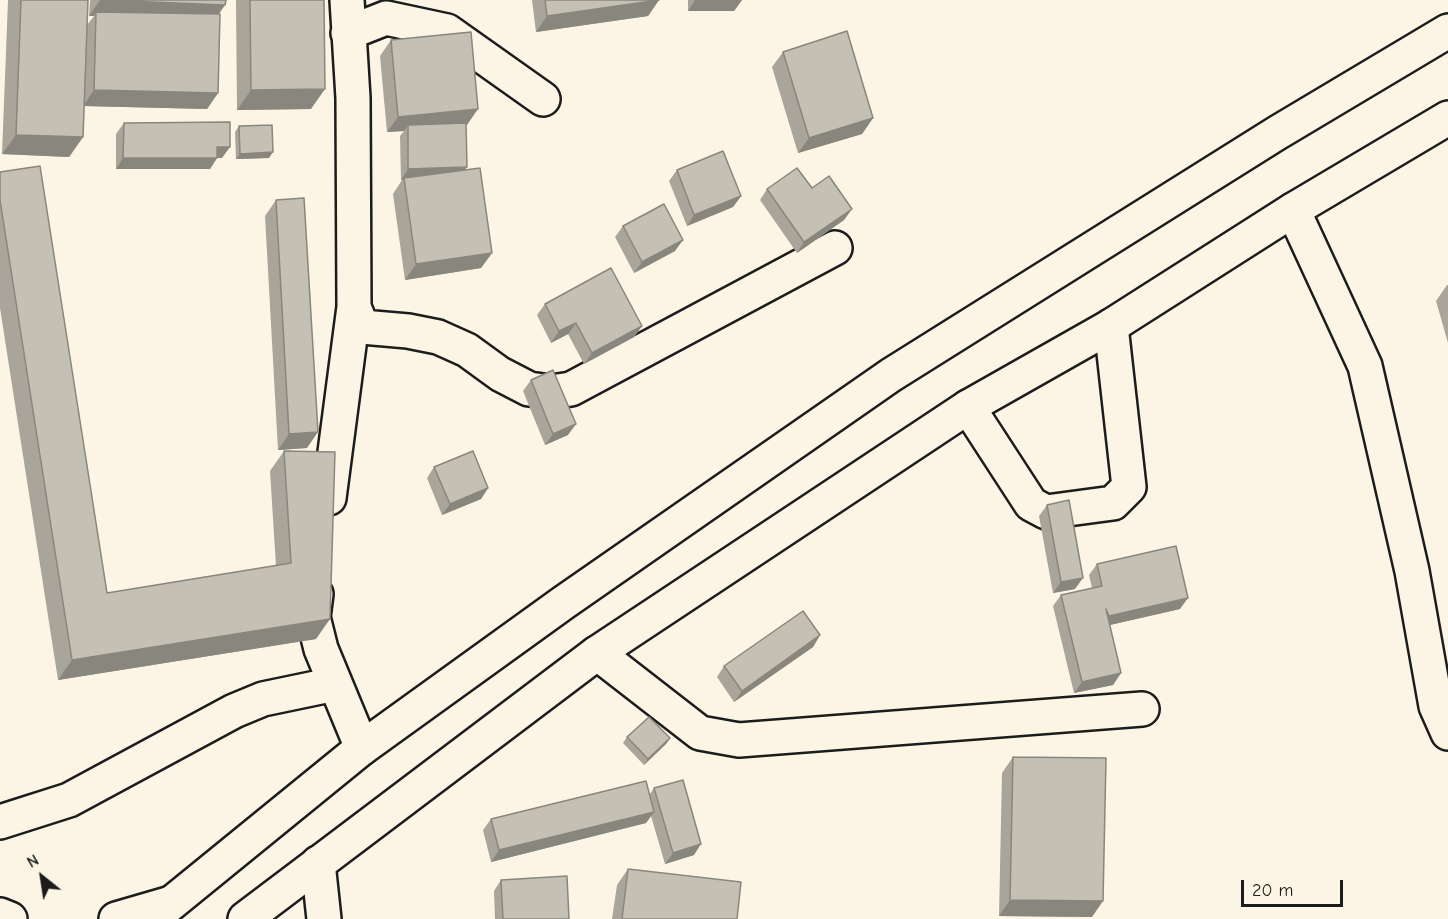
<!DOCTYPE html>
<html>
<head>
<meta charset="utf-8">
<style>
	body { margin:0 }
	#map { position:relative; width:1448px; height:919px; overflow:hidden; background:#fcf5e5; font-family:"Comic Neue",sans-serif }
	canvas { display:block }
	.north { position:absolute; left:12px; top:847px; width:60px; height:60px; -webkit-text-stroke:4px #fcf5e5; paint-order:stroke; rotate:330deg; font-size:16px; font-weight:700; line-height:24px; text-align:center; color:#1c1c1c }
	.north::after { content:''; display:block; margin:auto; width:21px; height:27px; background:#1c1c1c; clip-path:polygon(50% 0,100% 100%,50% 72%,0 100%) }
	.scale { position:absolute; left:1241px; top:880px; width:102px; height:27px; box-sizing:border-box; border:3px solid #1c1c1c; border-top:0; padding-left:8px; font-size:18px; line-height:21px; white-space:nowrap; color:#1c1c1c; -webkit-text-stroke:4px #fcf5e5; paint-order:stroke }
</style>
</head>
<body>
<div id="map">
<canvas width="1448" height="919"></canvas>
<div class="north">N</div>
<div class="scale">20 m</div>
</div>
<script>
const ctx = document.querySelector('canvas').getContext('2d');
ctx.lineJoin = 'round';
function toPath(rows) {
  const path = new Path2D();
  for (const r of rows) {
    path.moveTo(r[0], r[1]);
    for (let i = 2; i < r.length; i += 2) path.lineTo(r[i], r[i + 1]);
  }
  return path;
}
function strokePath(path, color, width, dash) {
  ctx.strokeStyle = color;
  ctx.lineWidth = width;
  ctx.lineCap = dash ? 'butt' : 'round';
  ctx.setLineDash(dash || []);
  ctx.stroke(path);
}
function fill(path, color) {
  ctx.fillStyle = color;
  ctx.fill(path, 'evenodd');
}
const minor = toPath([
	[348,33,386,18,447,31,543,99],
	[1293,210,1365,366,1412,571,1436,706,1448,733],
	[354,307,362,327,408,331,438,337,467,350,500,374,529,389,551,392,571,389,835,248],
	[968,407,1031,504,1046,512,1113,503,1129,487,1111,326],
	[329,498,354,307,353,98,347,0],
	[316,594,313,617,321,649,362,748],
	[597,653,700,733,739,740,1142,709],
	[0,822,69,800,234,711,263,699,335,684],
	[318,863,324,919]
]);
const major = toPath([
	[0,915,10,919],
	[116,919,171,903]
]);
const highway = toPath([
	[152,919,362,748,563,603,891,375,1277,133,1448,31],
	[245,919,597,653,968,407,1111,326,1293,210,1448,118]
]);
const wall = toPath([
	[8,0,88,0,87,25,94,16,89,16,90,0,226,0,219,14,218,93,207,109,84,106,83,137,69,157,2,154],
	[236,0,324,0,311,109,237,110],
	[532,0,659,0,648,16,536,32],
	[688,0,742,0,734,11,688,11],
	[391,40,467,125,466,125,465,170,492,253,481,268,405,280,393,194,402,180,401,180,400,136,404,131,387,132,380,56],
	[783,52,873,118,862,134,798,153,772,67],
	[124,123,222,158,217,158,210,169,116,169,116,134],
	[239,126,269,158,236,159,235,132],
	[677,170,741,196,733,207,687,226,669,181],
	[0,172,107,593,276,566,270,471,284,451,316,639,58,680,0,308],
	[812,188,852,209,844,220,797,253,760,200,767,189],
	[276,200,307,448,278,450,265,216],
	[623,226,675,251,634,273,615,237],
	[1447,285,1448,285,1448,343,1436,301],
	[545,304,642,326,634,337,584,364,568,334,551,343,537,315],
	[531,380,568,435,545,445,523,391],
	[434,467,488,488,481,499,442,515,427,478],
	[1047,505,1075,589,1053,593,1039,516],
	[1097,564,1180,609,1110,625,1121,673,1113,685,1074,693,1053,606,1061,595,1092,588,1089,575],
	[820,635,813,647,734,702,717,677,724,666],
	[627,737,670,738,666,744,644,765,623,743],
	[1013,757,1092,917,999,916,1002,773],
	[654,788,694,855,665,864,651,816,646,823,491,862,483,830,491,819,650,794],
	[628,869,737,919,612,919,617,885],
	[501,880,569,919,495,919,494,891]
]);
const shadedWall = toPath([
	[100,0,225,5,214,21,96,12,94,16,89,16],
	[659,0,648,16,536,32,547,16],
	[695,0,742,0,734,11,688,11],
	[325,89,311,109,237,110,251,90],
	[94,90,218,93,207,109,83,106],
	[478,109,467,125,408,130,408,125,404,131,387,132,398,117],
	[873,118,862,134,798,153,809,138],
	[16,135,83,137,69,157,2,154],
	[217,147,230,147,222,158,217,158,210,169,116,169,123,158],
	[273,152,269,158,236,159,240,154],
	[467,167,459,178,404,178,402,180,401,180,408,169],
	[741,196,733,207,687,226,694,215],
	[852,209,844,220,797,253,804,242],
	[683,240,675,251,634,273,642,262],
	[492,253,481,268,405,280,416,264],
	[576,323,568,334,551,343,559,331],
	[642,326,634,337,584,364,592,353],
	[576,424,568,435,545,445,553,434],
	[318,432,307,448,278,450,289,434],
	[488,488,481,499,442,515,450,504],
	[1083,578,1075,589,1053,593,1061,582],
	[1188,598,1180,609,1101,627,1109,616],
	[330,619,316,639,58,680,72,660],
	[820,635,813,647,734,702,742,691],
	[1121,673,1113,685,1074,693,1082,682],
	[670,738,666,744,644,765,648,759],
	[654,812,646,823,491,862,499,850],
	[701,844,694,855,665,864,673,853],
	[1010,900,1103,901,1092,917,999,916]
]);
const building = toPath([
	[21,0,88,0,83,137,16,135,21,0],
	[103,0,226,0,225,5,103,0],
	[250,0,324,0,325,89,251,90,250,0],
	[545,0,659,0,547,16,545,0],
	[96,12,220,14,218,93,94,90,96,12],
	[847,31,873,118,809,138,783,52,847,31],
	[471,32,478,109,398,117,391,40,471,32],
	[230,122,230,147,217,147,217,158,123,158,124,123,230,122],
	[466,123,467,167,408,169,408,125,466,123],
	[272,125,273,152,240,154,239,126,272,125],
	[723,151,741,196,694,215,677,170,723,151],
	[40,166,107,593,291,563,284,451,335,452,330,619,72,660,0,200,0,172,40,166],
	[480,168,492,253,416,264,404,178,480,168],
	[797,168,812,188,829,176,852,209,804,242,767,189,797,168],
	[304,198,318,432,289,434,276,200,304,198],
	[664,204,683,240,642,262,623,226,664,204],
	[611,268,642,326,592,353,576,323,559,331,545,304,611,268],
	[553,370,576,424,553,434,531,380,553,370],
	[473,451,488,488,450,504,434,467,473,451],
	[1069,500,1083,578,1061,582,1047,505,1069,500],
	[1176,546,1188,598,1109,616,1106,609,1121,673,1082,682,1061,595,1102,586,1097,564,1176,546],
	[803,611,820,635,742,691,724,666,803,611],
	[649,717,670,738,648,759,627,737,649,717],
	[1013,757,1106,758,1103,901,1010,900,1013,757],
	[683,780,701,844,673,853,654,788,683,780],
	[646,781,654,812,499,850,491,819,646,781],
	[628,869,741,882,737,919,622,919,628,869],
	[567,876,569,919,503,919,501,880,567,876]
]);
strokePath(minor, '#1c1c1c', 38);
strokePath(major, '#1c1c1c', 38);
strokePath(highway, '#1c1c1c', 38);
strokePath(minor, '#fcf5e5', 33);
strokePath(major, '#fcf5e5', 33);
strokePath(highway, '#fcf5e5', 33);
fill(wall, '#a9a59a');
fill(shadedWall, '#89867d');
fill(building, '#c4c0b3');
strokePath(building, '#89867d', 1.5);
</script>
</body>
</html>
